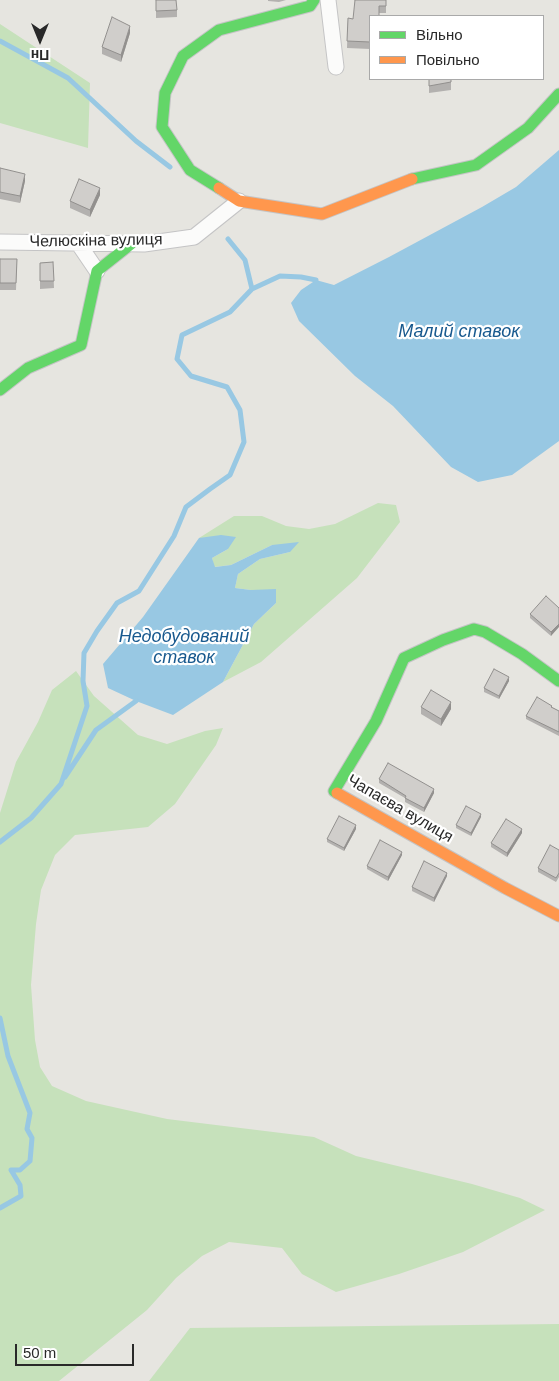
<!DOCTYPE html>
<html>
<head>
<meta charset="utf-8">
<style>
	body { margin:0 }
	#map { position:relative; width:559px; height:1381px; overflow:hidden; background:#e6e5e0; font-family:Arial,sans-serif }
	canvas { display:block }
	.legend { position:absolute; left:369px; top:15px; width:175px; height:65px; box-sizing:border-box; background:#fff; border:1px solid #a9a9a9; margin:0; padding:6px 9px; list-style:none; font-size:15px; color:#292929 }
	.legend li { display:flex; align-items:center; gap:10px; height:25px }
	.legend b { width:25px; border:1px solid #a9a9a9 }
	.north { position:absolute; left:15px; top:15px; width:50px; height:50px; -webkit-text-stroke:4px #fff; paint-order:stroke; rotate:180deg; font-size:14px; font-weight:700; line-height:20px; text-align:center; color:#292929 }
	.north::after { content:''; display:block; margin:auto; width:18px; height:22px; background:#292929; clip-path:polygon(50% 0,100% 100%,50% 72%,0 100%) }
	.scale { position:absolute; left:15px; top:1344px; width:119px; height:22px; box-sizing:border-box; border:2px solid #292929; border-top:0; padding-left:6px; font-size:15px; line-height:18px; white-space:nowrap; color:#292929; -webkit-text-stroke:4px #fff; paint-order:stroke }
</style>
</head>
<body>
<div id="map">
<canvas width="559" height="1381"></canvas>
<ul class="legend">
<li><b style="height:6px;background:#63d668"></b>Вільно</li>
<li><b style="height:6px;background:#ff974d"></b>Повільно</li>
</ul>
<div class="north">Пн</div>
<div class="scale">50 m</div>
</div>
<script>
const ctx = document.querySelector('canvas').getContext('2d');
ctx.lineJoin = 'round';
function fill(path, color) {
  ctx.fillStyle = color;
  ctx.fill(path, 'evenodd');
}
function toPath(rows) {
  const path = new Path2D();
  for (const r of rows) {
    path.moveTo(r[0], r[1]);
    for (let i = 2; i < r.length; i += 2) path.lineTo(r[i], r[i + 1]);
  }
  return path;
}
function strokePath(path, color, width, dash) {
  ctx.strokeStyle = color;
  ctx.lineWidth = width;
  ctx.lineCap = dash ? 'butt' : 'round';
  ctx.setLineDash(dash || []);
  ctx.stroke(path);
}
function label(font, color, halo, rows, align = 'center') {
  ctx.font = font + ' Arial,sans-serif';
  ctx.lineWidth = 4.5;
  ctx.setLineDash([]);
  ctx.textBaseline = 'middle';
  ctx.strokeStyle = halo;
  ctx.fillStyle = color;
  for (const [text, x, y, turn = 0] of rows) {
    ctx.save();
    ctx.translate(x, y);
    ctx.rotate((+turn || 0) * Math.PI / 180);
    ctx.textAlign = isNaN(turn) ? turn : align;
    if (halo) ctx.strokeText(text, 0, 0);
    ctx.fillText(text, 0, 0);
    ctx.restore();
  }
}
const green = toPath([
	[0,24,90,83,88,148,0,123],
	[378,503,396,505,400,522,357,578,261,662,223,682,254,624,276,603,251,590,235,588,238,574,260,559,290,552,272,545,231,565,214,567,212,558,228,549,199,538,234,516,262,516,286,526,309,529,335,524],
	[76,671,94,696,138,735,167,744,205,731,223,728,216,745,175,804,148,827,75,835,55,855,41,890,36,924,31,985,35,1040,40,1067,52,1086,86,1101,167,1119,314,1137,356,1156,472,1184,520,1198,545,1210,463,1252,399,1274,336,1292,302,1274,282,1248,229,1242,202,1256,176,1278,147,1310,59,1381,0,1381,0,813,16,762,38,722,52,690],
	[559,1324,559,1381,149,1381,190,1328]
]);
const water = toPath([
	[559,150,559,441,512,475,478,482,451,467,393,406,355,376,299,321,291,303,301,290,316,280,334,285,389,257,482,207,516,187],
	[221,535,236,537,228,549,212,558,215,567,231,565,272,545,299,542,290,552,260,559,238,574,235,588,251,590,276,589,276,603,254,624,223,682,173,715,136,701,108,688,103,664,143,617,199,538]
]);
const stream = toPath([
	[0,41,68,78,136,141,170,167],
	[228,239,245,260,252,289],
	[65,777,96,730,136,701],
	[0,842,31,818,61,784,87,706,83,681,84,653,97,631,117,603,139,591,174,536,186,507,210,489,230,475,244,442,240,410,227,387,191,376,177,359,182,335,230,312,252,289,280,276,301,277,316,280],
	[0,1018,8,1056,30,1113,27,1129,32,1138,30,1161,20,1170,11,1170,20,1185,21,1196,0,1208]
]);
const street = toPath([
	[328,0,336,67],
	[0,242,144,244,194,237,239,201],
	[78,243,97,271]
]);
const fast = toPath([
	[412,179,476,165,528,128,559,94],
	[219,188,190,170,162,127,165,93,183,56,219,30,310,6,314,0],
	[0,390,28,368,81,345,97,271,131,244],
	[337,793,334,791,376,721,404,658,443,640,474,629,485,632,522,654,559,681]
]);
const slow = toPath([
	[219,188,239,201,322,214,412,179],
	[337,793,505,888,559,916]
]);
const wall = toPath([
	[156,0,177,10,177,17,156,18],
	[268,0,286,0,279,2,268,1],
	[386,0,386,13,379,13,370,16,370,49,347,48,348,18,353,19],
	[130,33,121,62,102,54,102,47],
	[429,79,451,79,451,90,429,93],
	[0,168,25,181,20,203,0,199],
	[100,195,90,217,70,208,70,201],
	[0,259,17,259,16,290,0,290],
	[53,262,54,288,40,289,40,263],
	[559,608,551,636,530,618,530,614],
	[509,681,499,699,484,692,484,688],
	[421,707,451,709,441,726,421,714],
	[552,707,559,711,559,736,526,719,526,716],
	[379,779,434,793,424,812,405,802,405,798,379,783],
	[481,817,471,836,456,828,456,825],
	[356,829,344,851,327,842,327,839],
	[522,833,507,857,491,847,491,843],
	[559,850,559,877,556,882,538,872,538,868],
	[402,855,388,881,367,869,367,866],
	[447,876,434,902,412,891,412,887]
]);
const shadedWall = toPath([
	[130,26,130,33,121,62,121,55],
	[25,174,25,181,20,203,20,196],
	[100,188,100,195,90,217,90,210],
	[559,624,559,627,551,636,551,632],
	[509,677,509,681,499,699,499,696],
	[451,702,451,709,441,726,441,719],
	[434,789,434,793,424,812,424,808],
	[481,814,481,817,471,836,471,833],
	[356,825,356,829,344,851,344,848],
	[522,829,522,833,507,857,507,853],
	[402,852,402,855,388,881,388,877],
	[447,873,447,876,434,902,434,898]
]);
const building = toPath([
	[156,0,176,0,177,10,156,11,156,0],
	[355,0,386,0,386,6,379,6,379,16,370,16,370,42,347,41,348,18,353,19,355,0],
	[112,17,130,26,121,55,102,47,112,17],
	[429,79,451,79,451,82,429,86,429,79],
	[0,168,25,174,20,196,0,192,0,168],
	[79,179,100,188,90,210,70,201,79,179],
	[0,259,17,259,16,283,0,283,0,259],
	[53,262,54,281,40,281,40,263,53,262],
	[546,596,559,608,559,624,551,632,530,614,546,596],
	[494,669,509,677,499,696,484,688,494,669],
	[431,690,451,702,441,719,421,707,431,690],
	[537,697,552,706,551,707,559,711,559,732,526,716,537,697],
	[388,763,434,789,424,808,405,798,406,796,379,779,388,763],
	[466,806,481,814,471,833,456,825,466,806],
	[339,816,356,825,344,848,327,839,339,816],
	[506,819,522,829,507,853,491,843,506,819],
	[380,840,402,852,388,877,367,866,380,840],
	[550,845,559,850,559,873,556,878,538,868,550,845],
	[424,861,447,873,434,898,412,887,424,861]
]);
const streetNames = [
	["Челюскіна вулиця",96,241,-1],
	["Чапаєва вулиця",400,809,30]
];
const waterNames = [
	["Малий ставок",459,332],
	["Недобудований",184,637],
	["ставок",184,658]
];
fill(green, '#c6e1bb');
fill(water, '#98c8e3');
strokePath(stream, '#98c8e3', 5);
strokePath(street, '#c4c4c5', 17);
strokePath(fast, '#c4c4c5', 13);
strokePath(slow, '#c4c4c5', 13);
strokePath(street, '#fbfbfa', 15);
strokePath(fast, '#63d668', 11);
strokePath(slow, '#ff974d', 11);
fill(wall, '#b3b1af');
fill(shadedWall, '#92908e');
fill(building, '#d0cecb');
strokePath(building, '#92908e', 1);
label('16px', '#292929', '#fff', streetNames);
label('italic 18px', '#18598e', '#fff', waterNames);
</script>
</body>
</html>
